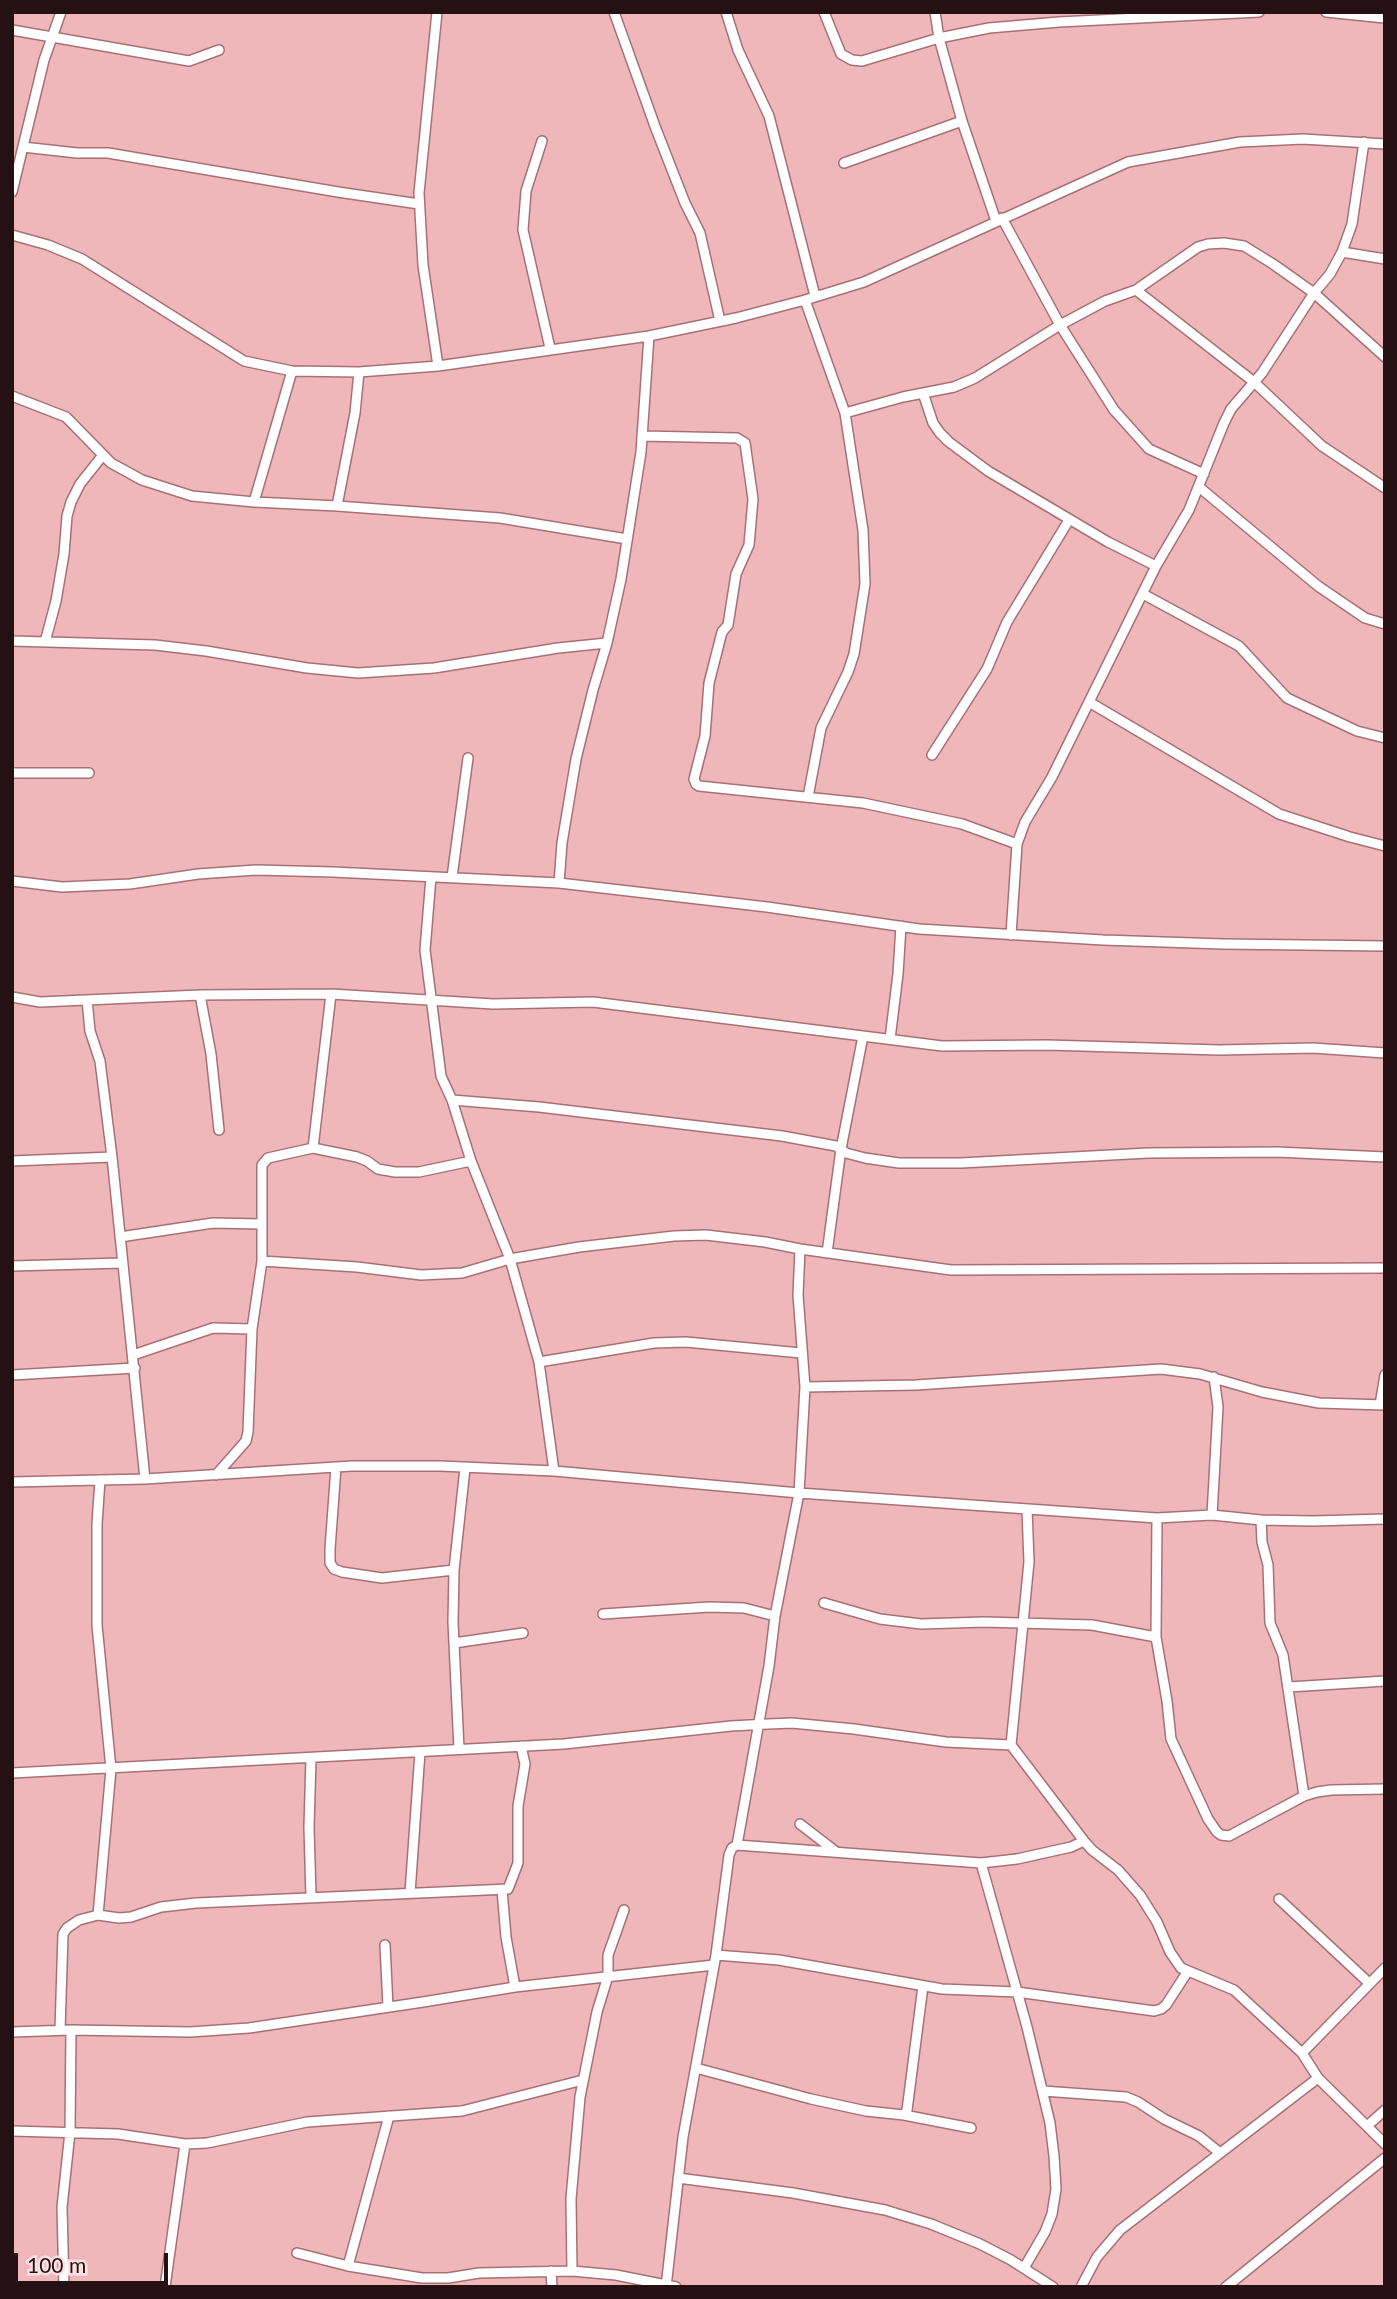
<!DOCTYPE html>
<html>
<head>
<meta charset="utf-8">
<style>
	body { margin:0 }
	#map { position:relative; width:1397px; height:2299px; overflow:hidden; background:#f0b7bb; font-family:Lato,sans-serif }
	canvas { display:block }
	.frame { position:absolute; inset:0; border:14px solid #251113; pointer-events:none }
	.scale { position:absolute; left:14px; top:2253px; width:154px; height:32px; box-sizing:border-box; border:4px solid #251113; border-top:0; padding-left:9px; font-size:21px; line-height:24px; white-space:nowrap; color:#251113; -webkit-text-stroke:5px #fee0e2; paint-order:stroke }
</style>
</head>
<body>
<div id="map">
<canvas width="1397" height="2299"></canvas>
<div class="frame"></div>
<div class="scale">100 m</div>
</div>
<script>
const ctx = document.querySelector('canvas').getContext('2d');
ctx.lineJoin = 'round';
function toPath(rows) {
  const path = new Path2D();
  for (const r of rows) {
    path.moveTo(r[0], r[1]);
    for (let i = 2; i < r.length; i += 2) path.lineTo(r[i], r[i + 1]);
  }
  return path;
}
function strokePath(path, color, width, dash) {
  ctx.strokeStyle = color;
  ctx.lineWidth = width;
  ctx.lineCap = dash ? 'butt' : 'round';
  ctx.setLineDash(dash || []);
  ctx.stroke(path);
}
const minor = toPath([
	[437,12,419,193,423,265,438,366],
	[614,12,656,129,685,203,700,233,720,321],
	[726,12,738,50,769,116,815,296],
	[824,12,841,54,852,60,862,61,939,38,989,28,1059,22,1259,12],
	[935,12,939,38,962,121,996,221],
	[1326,12,1385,18],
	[12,30,189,61,219,50],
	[542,141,526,191,523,230,550,348],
	[23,147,77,153,108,153,338,192,419,204],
	[844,163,962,121],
	[12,192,44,60,61,12],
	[1002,218,1060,325,1114,410,1149,449,1204,474],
	[12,235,48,245,82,259,244,361,292,371,359,372,438,366,649,336,736,318,805,300,864,282,1128,162,1240,142,1303,139,1385,144],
	[1342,252,1385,259],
	[1136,290,1254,382,1322,446,1385,488],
	[805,300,845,413,903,397,954,387,975,378,1060,325,1105,301,1136,290,1198,247,1208,244,1224,243,1244,246,1273,264,1314,293,1385,357],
	[923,393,933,423,940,433,949,442,988,471,1108,542,1156,566],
	[12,396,66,417,111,463,142,480,192,496,254,502,337,506,500,518,627,539],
	[642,436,737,438,745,443,753,499,749,545,736,574,728,625,722,632,709,683,705,736,694,779,696,784,699,786,863,803,962,824,1017,844],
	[1199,487,1318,586,1365,618,1385,624],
	[254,502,292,371],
	[337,506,355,413,359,372],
	[1143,594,1239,646,1287,698,1357,731,1385,738],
	[12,641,155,645,206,651,307,668,358,673,434,668,558,648,607,643,621,579,641,452,649,336],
	[45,642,56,601,64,554,67,516,71,502,80,484,103,455],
	[1089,702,1279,814,1350,837,1385,846],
	[932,755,987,669,1007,622,1069,520],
	[12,773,89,773],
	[808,797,821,728,848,672,854,654,865,584,863,530,845,413],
	[431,877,425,950,441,1076,452,1100,471,1161,510,1259,539,1362,554,1471],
	[452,877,468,758],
	[12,881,62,887,130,884,198,874,256,870,333,872,559,883,767,907,919,929,1103,940,1223,944,1385,946],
	[559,883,562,843,576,759,593,690,607,643],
	[1011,935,1017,844,1025,822,1052,777,1156,566,1189,510,1224,423,1231,409,1262,373,1314,293,1330,274,1342,252,1352,224,1364,142],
	[200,995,211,1054,219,1130],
	[12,997,40,1002,200,995,331,994,493,1004,593,1002,942,1046,1047,1045,1219,1050,1313,1048,1385,1053],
	[87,1000,90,1031,100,1061,112,1157,145,1479],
	[890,1039,898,974,901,926],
	[452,1100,539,1107,782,1136,836,1146,846,1153,865,1158,899,1163,961,1163,1148,1153,1277,1152,1385,1157],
	[313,1148,357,1157,367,1161,378,1169,395,1172,419,1172,471,1161],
	[12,1161,112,1157],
	[120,1237,213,1223,261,1224],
	[827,1253,841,1149,863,1036],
	[262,1261,357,1267,421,1275,462,1273,510,1259,579,1247,674,1236,706,1235,765,1242,800,1249,951,1270,1385,1268],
	[12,1266,122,1263],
	[133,1355,213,1328,252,1329],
	[539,1362,654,1343,686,1342,801,1353],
	[12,1375,135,1368],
	[805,1387,916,1385,1161,1369,1200,1374,1262,1392,1319,1403,1385,1405],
	[1380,1405,1385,1375],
	[336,1467,330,1549,330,1563,334,1569,342,1572,382,1578,454,1570],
	[216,1475,246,1441,248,1432,252,1329,262,1261,262,1165,268,1158,313,1148,331,994],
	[12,1482,145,1479,352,1466,440,1466,554,1471,799,1493,1157,1518,1212,1515,1261,1520,1313,1521,1385,1519],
	[1027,1509,1029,1562,1011,1745,1084,1841],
	[1212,1515,1218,1407,1214,1377],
	[1157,1518,1156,1637,1167,1701,1171,1739,1208,1819,1217,1832,1221,1835,1229,1836,1304,1796,1317,1792,1331,1790,1385,1789],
	[1261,1520,1262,1542,1268,1565,1270,1623,1283,1655,1304,1796],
	[824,1603,880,1619,921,1624,984,1622,1092,1625,1156,1637],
	[603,1614,709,1607,744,1608,775,1616],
	[454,1643,523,1633],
	[1289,1687,1385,1681],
	[459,1749,453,1622,454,1570,465,1468],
	[12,1773,564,1744,731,1726,768,1724,792,1723,854,1729,946,1742,1011,1745],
	[800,1824,835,1851],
	[737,1845,769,1666,775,1616,799,1493,805,1387,798,1295,800,1249],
	[981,1863,1027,2027,1050,2123,1054,2156,1056,2189,1052,2214,1045,2232,1024,2268],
	[502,1890,506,1937,515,1987],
	[410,1893,420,1752],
	[311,1897,309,1827,311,1758],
	[1279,1899,1369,1983],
	[98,1915,119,1918,131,1917,161,1907,196,1903,508,1889,518,1863,518,1806,525,1764,521,1746],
	[385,1945,388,2007],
	[716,1955,779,1960,942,1989,1017,1992,1154,2011,1161,2009,1166,2005,1188,1971],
	[60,2030,63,1934,67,1928,79,1920,98,1915,111,1769,97,1625,97,1524,100,1480],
	[12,2032,71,2030,190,2032,249,2028,423,2002,515,1987,714,1965],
	[1302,2053,1385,1968],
	[696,2068,811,2099,866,2111,904,2115,907,2110,923,1986],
	[1043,2091,1126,2097,1138,2102,1164,2119,1199,2136,1220,2153],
	[904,2115,971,2128],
	[1367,2126,1385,2110],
	[12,2131,118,2134,185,2144,207,2143,307,2122,462,2111,583,2080],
	[678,2178,793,2193,885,2210,931,2224,980,2244,1011,2260,1053,2287],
	[297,2253,348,2266,422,2278,448,2278,479,2273,572,2271,616,2275,676,2287],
	[348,2266,389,2116],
	[551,2271,552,2287],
	[572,2271,571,2199,580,2097,597,2012,608,1976,608,1955,624,1910],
	[64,2287,62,2207,70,2132,71,2030],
	[165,2287,185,2144],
	[666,2287,683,2137,716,1955,729,1855,732,1848,737,1845,981,1863,1017,1859,1071,1847,1084,1841,1092,1850,1118,1870,1140,1895,1157,1922,1170,1952,1181,1968,1234,1990,1302,2053,1318,2078,1385,2144],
	[1081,2287,1097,2257,1120,2230,1318,2078],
	[1226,2287,1385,2158]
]);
strokePath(minor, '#a67175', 12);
strokePath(minor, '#fff', 9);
</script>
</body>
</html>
